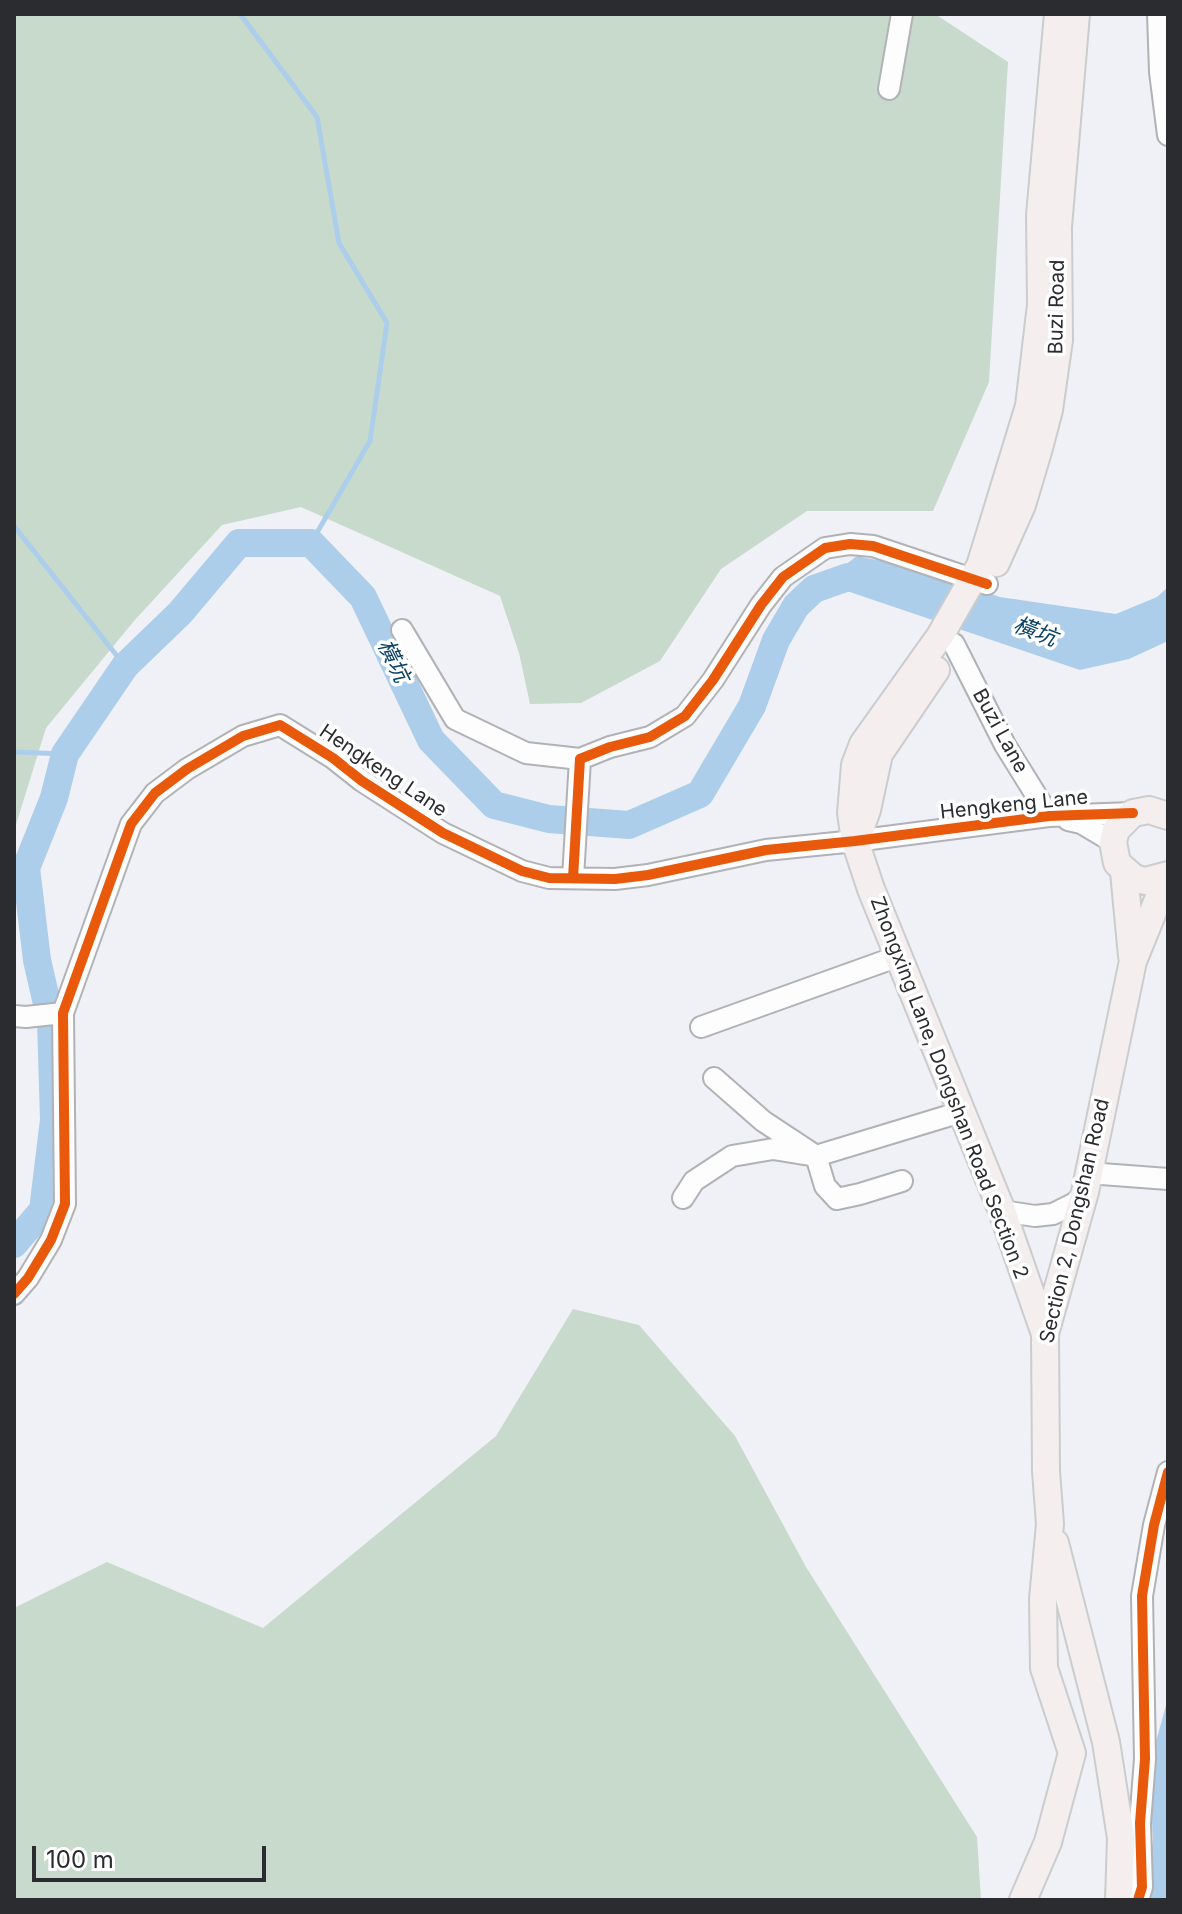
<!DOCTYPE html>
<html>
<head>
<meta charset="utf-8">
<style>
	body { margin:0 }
	#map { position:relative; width:1182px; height:1914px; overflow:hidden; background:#f0f1f6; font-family:Inter,sans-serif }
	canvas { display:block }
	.frame { position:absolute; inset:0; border:16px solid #2b2c2f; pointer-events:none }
	.scale { position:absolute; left:32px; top:1846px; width:234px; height:36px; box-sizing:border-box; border:4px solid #2b2c2f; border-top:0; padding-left:10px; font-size:24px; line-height:28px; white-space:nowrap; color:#2b2c2f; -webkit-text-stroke:6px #fff; paint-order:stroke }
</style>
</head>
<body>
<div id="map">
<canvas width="1182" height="1914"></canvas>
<div class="frame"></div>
<div class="scale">100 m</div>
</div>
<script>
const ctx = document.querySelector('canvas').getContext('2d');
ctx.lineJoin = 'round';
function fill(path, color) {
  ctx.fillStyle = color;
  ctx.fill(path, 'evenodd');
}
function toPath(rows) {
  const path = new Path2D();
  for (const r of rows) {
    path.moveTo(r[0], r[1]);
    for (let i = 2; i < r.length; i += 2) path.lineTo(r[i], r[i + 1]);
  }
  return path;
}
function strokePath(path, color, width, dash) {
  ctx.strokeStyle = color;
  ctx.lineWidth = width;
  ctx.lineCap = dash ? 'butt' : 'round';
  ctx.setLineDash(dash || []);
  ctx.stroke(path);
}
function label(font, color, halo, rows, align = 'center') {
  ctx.font = font + ' Inter,"Noto Sans TC",sans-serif';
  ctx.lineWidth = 7;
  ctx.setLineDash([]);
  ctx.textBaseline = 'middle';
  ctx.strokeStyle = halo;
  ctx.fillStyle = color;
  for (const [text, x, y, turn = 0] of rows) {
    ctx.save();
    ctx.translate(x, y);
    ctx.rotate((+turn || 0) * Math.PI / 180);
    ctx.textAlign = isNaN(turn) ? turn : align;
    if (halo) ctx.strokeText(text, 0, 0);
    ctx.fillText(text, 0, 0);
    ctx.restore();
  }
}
const green = toPath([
	[14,14,935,14,1008,62,989,382,933,511,807,511,721,569,660,661,581,703,530,704,519,653,500,596,301,507,222,525,134,621,46,728,14,831],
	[573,1309,639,1325,735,1436,806,1567,977,1837,981,1900,14,1900,14,1608,107,1562,263,1628,496,1436]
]);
const water = toPath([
	[857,556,901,565,1000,597,1116,614,1157,597,1168,587,1168,641,1129,659,1080,670,838,588,814,589],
	[1168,1698,1168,1900,1147,1900,1153,1839,1149,1767]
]);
const stream = toPath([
	[240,14,317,117,339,243,387,323,370,441,311,543],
	[14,526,125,666],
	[14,752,65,754]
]);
const river = toPath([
	[14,1244,43,1210,54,1120,51,1021,37,960,26,868,54,798,65,754,125,666,180,613,239,543,311,543,363,597,431,740,494,805,549,819,629,825,700,794,752,706,776,640,796,606,814,589,848,577]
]);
const minor = toPath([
	[1158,14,1160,72,1168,135],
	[889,89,902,14],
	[402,630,455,719,526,753,580,759],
	[954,644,1005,745,1049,816],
	[1068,820,1081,823,1113,842],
	[573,878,580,759,610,747,650,737,685,716,713,680,761,605,783,577,825,548,850,544,873,546,987,584],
	[14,1016,26,1017,63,1013],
	[701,1027,899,956],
	[714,1078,763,1121,816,1156,825,1186,837,1199,860,1194,902,1181],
	[1088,1173,1168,1179],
	[683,1198,694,1181,732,1156,773,1149,816,1156,961,1112],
	[1002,1211,1035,1216,1053,1214,1075,1203,1085,1192],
	[14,1294,28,1278,51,1240,65,1204,63,1013,131,824,155,793,187,769,243,736,280,725,333,758,362,781,443,833,522,871,549,878,615,879,648,875,766,850,855,841,1049,816,1133,813],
	[1138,1900,1142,1887,1140,1823,1145,1759,1142,1596,1154,1525,1168,1472]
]);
const major = toPath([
	[996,563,1022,505,1039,448,1049,410,1059,340,1058,227,1076,14],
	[1168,816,1149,810,1133,813,1116,830,1113,842,1117,863,1134,878,1145,881,1168,875],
	[861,827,867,810,879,754,936,670],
	[1124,872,1132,956],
	[1045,1334,1002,1211,871,889,855,841,851,813,855,765,863,744,940,636,980,566,1029,406,1041,305,1040,215,1058,14],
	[1055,1543,1106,1742,1121,1838,1119,1900],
	[1023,1900,1048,1842,1072,1753,1044,1668,1043,1599,1050,1524,1046,1471,1045,1334,1085,1192,1133,961,1168,875]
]);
const cycleway = toPath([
	[573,878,580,759,610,747,650,737,685,716,713,680,761,605,783,577,825,548,850,544,873,546,987,584],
	[14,1294,28,1278,51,1240,65,1204,63,1013,131,824,155,793,187,769,243,736,280,725,333,758,362,781,443,833,522,871,549,878,615,879,648,875,766,850,855,841,1049,816,1133,813],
	[1138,1900,1142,1887,1140,1823,1145,1759,1142,1596,1154,1525,1168,1472]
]);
const streetNames = [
	["Buzi Road",1057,307,-89],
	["Buzi Lane",1000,731,61],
	["Hengkeng Lane",383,771,34],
	["Hengkeng Lane",1014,805,-6],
	["Zhongxing Lane, Dongshan Road Section 2",949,1088,69],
	["Section 2, Dongshan Road",1075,1221,-77]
];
const waterNames = [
	["橫坑",1035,632,21],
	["橫坑",393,661,64]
];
fill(green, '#c7dacc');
fill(water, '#adceea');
strokePath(stream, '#adceea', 5);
strokePath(river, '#adceea', 28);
strokePath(minor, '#b1b2b6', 24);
strokePath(major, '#cbccce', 30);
strokePath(minor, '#fdfdfe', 20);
strokePath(major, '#f4efee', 26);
strokePath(cycleway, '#e8590c', 10);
label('20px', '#2b2c2f', '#fff', streetNames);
label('italic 22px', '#094266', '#fff', waterNames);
</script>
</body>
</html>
